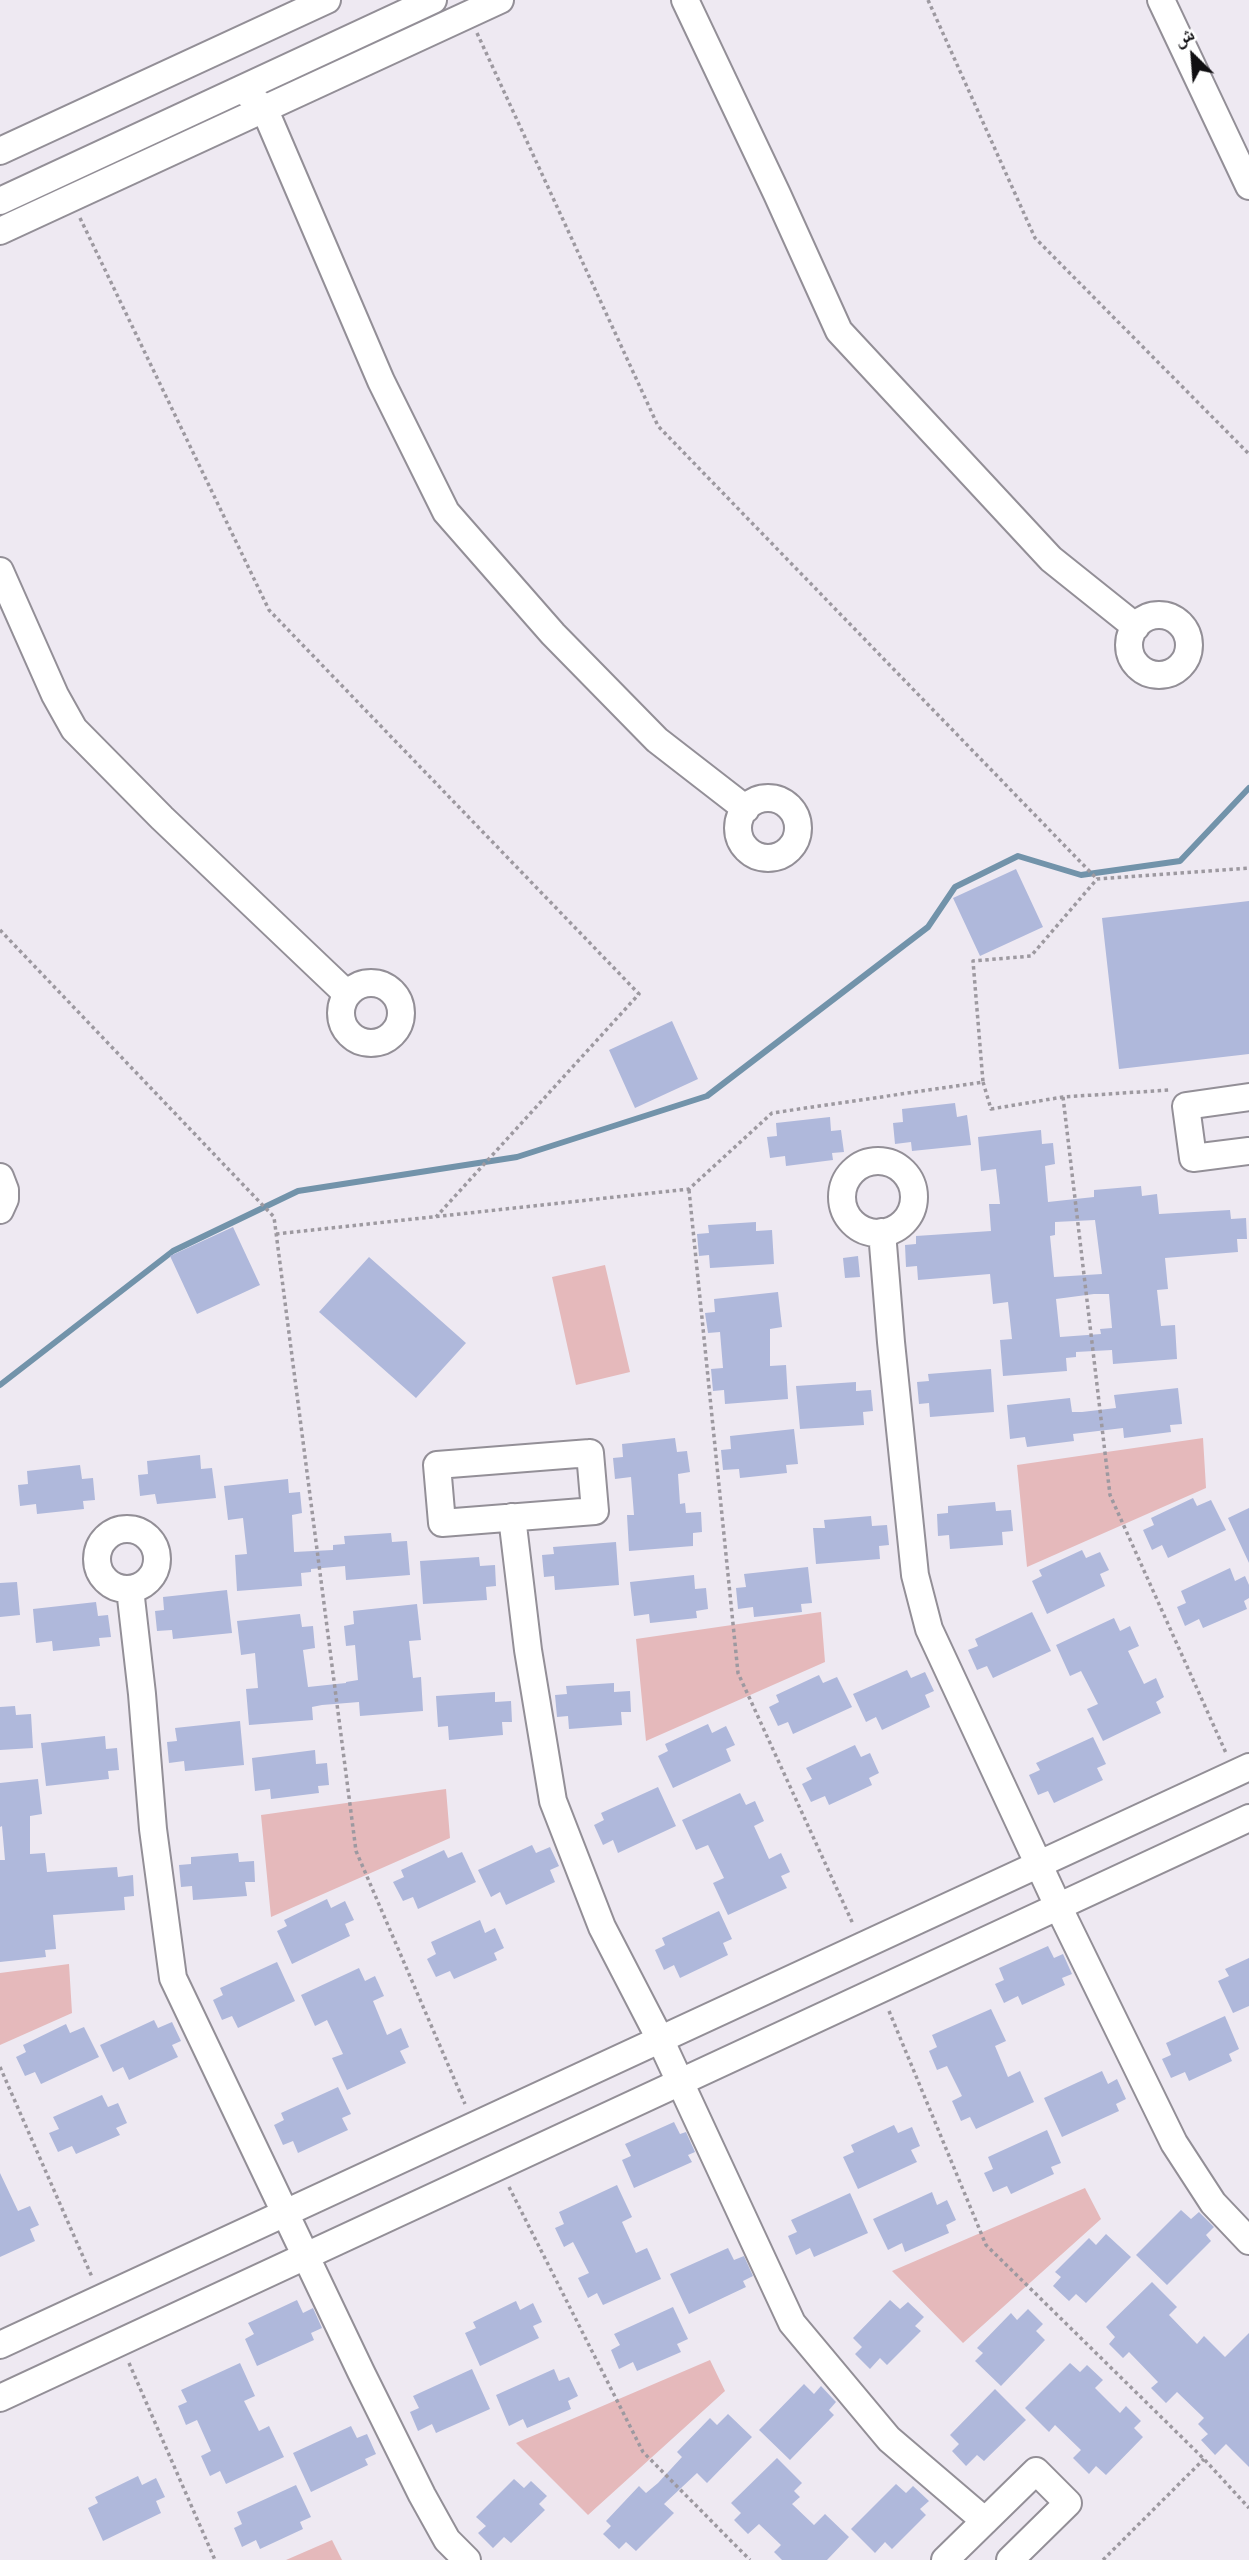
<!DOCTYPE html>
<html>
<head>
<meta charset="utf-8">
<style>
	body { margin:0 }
	#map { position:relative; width:1249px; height:2560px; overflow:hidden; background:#eee9f2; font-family:"Work Sans","Noto Naskh Arabic",sans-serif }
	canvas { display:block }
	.north { position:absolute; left:1158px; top:21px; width:70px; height:70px; -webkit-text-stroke:5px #fff; paint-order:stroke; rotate:335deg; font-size:19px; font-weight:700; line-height:28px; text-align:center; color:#100f12 }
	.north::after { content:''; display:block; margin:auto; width:24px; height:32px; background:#100f12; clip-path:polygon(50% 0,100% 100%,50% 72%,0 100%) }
</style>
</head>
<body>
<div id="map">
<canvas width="1249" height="2560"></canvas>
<div class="north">ش</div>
</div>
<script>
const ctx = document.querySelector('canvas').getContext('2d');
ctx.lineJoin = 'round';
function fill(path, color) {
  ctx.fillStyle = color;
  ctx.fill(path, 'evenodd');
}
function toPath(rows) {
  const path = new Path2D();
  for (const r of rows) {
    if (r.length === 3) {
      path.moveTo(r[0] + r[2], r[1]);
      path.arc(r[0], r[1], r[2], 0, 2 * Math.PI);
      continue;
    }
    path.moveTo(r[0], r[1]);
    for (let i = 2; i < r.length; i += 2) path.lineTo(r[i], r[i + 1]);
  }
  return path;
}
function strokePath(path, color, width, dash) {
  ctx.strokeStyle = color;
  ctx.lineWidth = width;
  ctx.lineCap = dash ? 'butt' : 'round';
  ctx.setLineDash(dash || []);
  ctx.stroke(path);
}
const green = toPath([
	[605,1265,630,1372,576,1385,552,1277],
	[1203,1438,1206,1488,1027,1567,1017,1465],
	[821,1612,825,1662,646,1741,636,1639],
	[446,1789,450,1838,271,1917,261,1815],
	[69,1964,72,2013,0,2045,0,1973],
	[1085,2188,1101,2219,963,2343,892,2271],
	[710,2360,725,2391,588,2515,516,2443],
	[332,2540,342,2560,286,2560]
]);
const stream = toPath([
	[0,1385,173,1251,298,1191,517,1157,707,1096,928,927,955,887,1018,856,1081,875,1180,861,1249,788]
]);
const building = toPath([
	[1016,869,1043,927,980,956,953,898],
	[1249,901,1249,1054,1119,1069,1102,918],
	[672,1021,698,1079,635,1108,609,1050],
	[955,1103,957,1117,967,1115,971,1145,912,1151,911,1142,895,1144,893,1123,903,1122,902,1109],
	[830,1117,831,1131,841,1130,844,1152,832,1153,833,1160,786,1166,785,1156,770,1158,767,1137,777,1136,776,1123],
	[1041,1130,1042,1144,1053,1143,1055,1164,1045,1166,1048,1202,1094,1197,1094,1190,1141,1186,1142,1196,1157,1194,1159,1214,1230,1210,1231,1219,1246,1218,1247,1239,1237,1239,1238,1252,1165,1258,1168,1289,1157,1290,1161,1326,1175,1325,1177,1359,1113,1364,1112,1350,1076,1352,1076,1357,1066,1358,1067,1371,1003,1376,1000,1340,1012,1339,1008,1302,993,1304,990,1274,918,1280,917,1266,906,1267,905,1245,916,1244,916,1236,991,1231,989,1204,1000,1204,996,1169,981,1171,978,1137],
	[1095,1220,1102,1274,1054,1277,1050,1236,1055,1235,1055,1222],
	[1094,1294,1109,1294,1112,1328,1100,1329,1101,1334,1060,1337,1056,1299],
	[756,1222,756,1231,772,1230,774,1264,710,1268,709,1255,699,1256,697,1234,709,1233,708,1225],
	[233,1227,260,1285,197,1314,170,1256],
	[858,1256,860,1277,845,1278,843,1258],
	[369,1257,466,1343,416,1398,319,1312],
	[778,1292,782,1327,770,1329,770,1366,786,1365,788,1399,725,1404,724,1390,713,1391,711,1369,723,1368,720,1332,708,1333,705,1313,715,1312,714,1299],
	[991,1369,994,1412,930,1417,929,1403,919,1404,917,1382,929,1381,928,1374],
	[856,1382,856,1391,871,1390,873,1411,863,1412,864,1425,800,1429,796,1386],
	[1178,1388,1182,1424,1170,1425,1171,1432,1124,1438,1123,1428,1073,1434,1074,1441,1027,1447,1025,1437,1010,1439,1007,1405,1070,1398,1072,1412,1082,1412,1116,1408,1114,1395],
	[794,1429,798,1464,786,1465,787,1473,740,1478,739,1469,723,1470,721,1450,731,1449,730,1436],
	[675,1438,677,1452,687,1451,690,1472,678,1474,680,1504,685,1503,686,1513,701,1512,702,1532,693,1533,693,1546,629,1551,627,1515,634,1515,631,1477,615,1479,613,1458,623,1457,622,1444],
	[200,1455,201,1469,212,1468,216,1498,157,1504,155,1494,140,1496,138,1475,148,1474,147,1461],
	[80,1465,82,1479,93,1478,95,1500,83,1501,84,1509,37,1514,36,1504,20,1506,18,1485,28,1484,27,1471],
	[288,1479,289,1493,300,1492,302,1513,292,1515,294,1552,333,1550,333,1545,345,1544,344,1536,391,1533,392,1542,407,1541,410,1575,346,1580,345,1566,311,1569,311,1572,301,1573,302,1586,237,1591,235,1555,247,1554,243,1518,228,1520,224,1486],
	[1193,1498,1197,1506,1211,1500,1226,1530,1168,1558,1162,1545,1152,1550,1143,1530,1154,1525,1151,1518],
	[995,1502,996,1511,1011,1510,1013,1531,1002,1532,1003,1545,950,1549,949,1535,938,1536,937,1514,948,1513,948,1506],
	[1249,1508,1249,1563,1228,1518],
	[871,1516,872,1526,887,1525,889,1545,879,1546,880,1559,816,1564,813,1528,825,1528,824,1520],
	[616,1542,619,1585,555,1590,554,1576,544,1577,542,1555,554,1554,553,1547],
	[1082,1550,1086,1558,1100,1552,1109,1570,1100,1574,1105,1586,1047,1614,1032,1581,1042,1576,1039,1570],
	[479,1557,480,1566,495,1565,496,1586,486,1587,487,1600,423,1604,420,1561],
	[808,1567,812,1603,801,1604,802,1612,754,1617,753,1607,738,1609,736,1588,746,1587,744,1574],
	[1230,1568,1235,1581,1245,1576,1249,1585,1249,1598,1244,1601,1247,1609,1203,1628,1199,1619,1185,1626,1177,1607,1186,1603,1181,1591],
	[694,1575,695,1589,706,1588,708,1609,696,1611,697,1618,650,1623,649,1614,634,1616,630,1582],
	[17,1582,20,1615,0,1617,0,1583],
	[227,1590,232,1633,173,1639,172,1630,157,1631,155,1611,164,1610,163,1597],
	[96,1602,98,1616,108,1615,111,1637,99,1638,100,1646,53,1651,52,1641,36,1643,33,1609],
	[417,1604,421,1640,409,1641,413,1678,421,1677,423,1711,360,1716,359,1702,322,1705,312,1707,313,1720,249,1725,246,1689,258,1688,255,1653,241,1655,237,1621,300,1614,302,1627,313,1626,315,1648,303,1650,308,1687,346,1683,346,1682,358,1680,355,1645,346,1646,344,1626,354,1624,353,1611],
	[1032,1612,1051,1651,993,1678,987,1666,977,1670,968,1650,978,1646,975,1639],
	[1114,1618,1120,1631,1130,1626,1139,1646,1128,1651,1144,1684,1156,1678,1164,1697,1156,1702,1161,1713,1103,1741,1087,1709,1098,1704,1081,1671,1070,1676,1056,1645],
	[907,1670,911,1678,925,1672,934,1691,925,1695,930,1707,882,1730,876,1717,866,1722,853,1694],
	[819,1675,823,1683,837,1677,852,1707,793,1734,788,1722,778,1726,769,1707,779,1702,776,1695],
	[614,1683,614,1692,630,1691,631,1712,621,1712,622,1725,569,1729,568,1716,557,1717,555,1695,567,1694,566,1686],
	[495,1692,495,1702,511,1701,512,1722,502,1722,503,1735,449,1740,448,1726,438,1727,436,1696],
	[15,1706,16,1715,31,1714,33,1748,0,1750,0,1707],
	[240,1721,244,1765,185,1771,184,1761,169,1763,167,1742,177,1741,175,1728],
	[708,1724,712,1733,726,1726,735,1745,726,1749,731,1761,673,1788,658,1756,668,1751,665,1744],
	[105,1736,106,1749,117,1748,119,1770,108,1771,109,1779,46,1786,41,1743],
	[1093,1737,1106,1764,1097,1768,1103,1780,1054,1803,1048,1791,1038,1795,1029,1775,1040,1770,1036,1763],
	[855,1745,861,1757,870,1753,879,1773,869,1778,872,1785,829,1805,825,1796,811,1802,802,1784,812,1779,806,1768],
	[315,1750,316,1764,327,1763,329,1785,318,1786,319,1793,271,1799,270,1789,255,1791,252,1758],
	[38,1779,42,1814,30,1816,30,1854,45,1853,47,1872,117,1867,118,1877,133,1875,134,1896,124,1897,125,1910,53,1915,56,1949,45,1950,46,1957,0,1962,0,1860,5,1860,2,1826,0,1827,0,1783],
	[658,1787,676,1826,618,1853,613,1840,603,1845,594,1825,604,1820,601,1813],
	[740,1793,746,1805,755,1801,764,1821,754,1826,769,1859,781,1853,790,1872,781,1876,787,1888,728,1915,713,1883,724,1878,708,1845,696,1850,682,1820],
	[532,1845,536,1853,550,1847,559,1866,550,1870,555,1882,506,1905,500,1892,491,1897,478,1870],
	[444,1850,448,1858,462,1852,476,1882,418,1909,413,1897,403,1901,393,1882,404,1877,401,1870],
	[238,1853,239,1862,254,1861,255,1882,245,1882,247,1896,193,1900,192,1886,181,1887,179,1865,191,1864,191,1857],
	[327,1899,331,1908,345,1901,354,1920,345,1924,350,1936,292,1964,277,1931,287,1926,284,1920],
	[719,1911,732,1939,723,1943,728,1955,680,1978,674,1965,664,1970,655,1950,665,1945,662,1938],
	[480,1920,485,1933,495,1928,504,1948,494,1953,497,1960,454,1979,450,1971,436,1977,427,1959,436,1954,431,1942],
	[1048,1946,1054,1958,1063,1954,1072,1974,1062,1978,1065,1985,1022,2005,1018,1996,1004,2003,995,1984,1004,1980,999,1968],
	[1249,1958,1249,2006,1233,2013,1218,1981,1229,1976,1225,1969],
	[277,1962,295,2001,238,2028,232,2016,222,2020,213,2000,223,1995,220,1988],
	[359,1968,365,1981,375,1976,384,1996,373,2001,387,2035,401,2028,409,2047,400,2051,406,2063,347,2090,332,2058,343,2054,327,2020,315,2026,301,1995],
	[991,2009,1006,2041,995,2046,1008,2077,1020,2071,1034,2102,976,2129,970,2117,961,2121,952,2101,962,2096,947,2066,937,2070,929,2051,937,2047,932,2035],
	[1225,2016,1239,2049,1229,2054,1232,2061,1189,2081,1185,2072,1171,2078,1162,2059,1171,2055,1166,2043],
	[154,2020,158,2028,172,2022,181,2041,172,2045,178,2057,129,2080,123,2067,113,2072,100,2045],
	[66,2024,70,2033,84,2027,99,2057,41,2084,35,2072,25,2076,16,2057,26,2052,23,2045],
	[1102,2071,1108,2084,1117,2079,1126,2099,1116,2104,1119,2111,1062,2137,1044,2098],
	[338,2087,351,2114,342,2118,348,2130,298,2153,293,2141,283,2145,274,2125,284,2120,281,2113],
	[102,2095,108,2107,118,2103,127,2123,116,2128,120,2135,76,2154,72,2146,58,2152,49,2133,59,2129,53,2117],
	[674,2122,680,2134,686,2132,695,2152,688,2155,692,2162,634,2188,622,2160,631,2156,625,2144],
	[894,2125,898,2133,912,2127,920,2146,911,2150,917,2162,858,2189,843,2157,854,2152,851,2145],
	[1047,2130,1061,2163,1051,2167,1054,2174,1011,2194,1007,2186,993,2192,984,2173,993,2169,988,2157],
	[0,2173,18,2211,30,2206,39,2225,30,2229,35,2241,0,2257],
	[617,2185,632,2217,622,2222,636,2253,647,2248,661,2279,603,2305,597,2293,588,2298,578,2278,589,2273,573,2242,564,2247,555,2228,564,2224,559,2212],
	[932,2192,937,2205,947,2200,956,2220,946,2225,949,2233,905,2252,902,2243,888,2250,873,2219],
	[850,2193,868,2233,814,2257,810,2248,796,2255,788,2236,797,2232,791,2220],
	[1181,2210,1191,2219,1199,2212,1214,2227,1206,2235,1211,2241,1167,2285,1136,2255],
	[1106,2234,1131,2257,1086,2303,1076,2294,1069,2301,1053,2286,1061,2277,1055,2272,1089,2238,1096,2245],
	[728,2248,734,2260,744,2256,753,2276,743,2281,746,2287,689,2314,670,2274],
	[1152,2282,1177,2307,1169,2315,1197,2344,1204,2336,1225,2357,1249,2333,1249,2467,1226,2444,1215,2455,1201,2440,1208,2434,1198,2424,1204,2418,1177,2392,1166,2403,1151,2388,1158,2382,1129,2352,1123,2358,1109,2344,1115,2337,1106,2327],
	[297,2300,303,2313,313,2308,322,2328,311,2333,314,2340,257,2366,245,2339,254,2334,248,2323],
	[890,2300,900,2309,908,2302,924,2317,915,2326,921,2331,887,2365,880,2358,870,2369,855,2354,862,2347,853,2338],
	[516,2301,520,2310,533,2303,542,2322,533,2326,539,2338,480,2366,465,2333,476,2328,473,2322],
	[673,2307,688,2339,677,2344,681,2352,637,2371,633,2362,619,2369,611,2350,620,2345,614,2334],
	[1028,2309,1043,2324,1036,2331,1045,2340,1001,2386,975,2361,983,2353,977,2348,1011,2313,1017,2320],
	[240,2363,255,2396,244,2401,259,2431,269,2426,284,2457,226,2484,220,2471,210,2476,201,2456,211,2451,197,2420,186,2425,178,2406,187,2402,181,2390],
	[1070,2363,1080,2372,1087,2365,1103,2380,1095,2388,1120,2413,1126,2406,1141,2421,1134,2428,1143,2437,1106,2475,1096,2466,1089,2474,1073,2458,1081,2450,1055,2425,1049,2432,1025,2408],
	[472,2369,490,2409,436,2433,432,2424,418,2431,410,2412,419,2408,413,2396],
	[554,2369,559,2381,569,2377,578,2396,568,2401,571,2409,527,2428,523,2419,509,2426,496,2395],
	[804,2384,814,2394,821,2386,836,2402,829,2410,834,2415,790,2460,759,2430],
	[995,2389,1026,2420,984,2461,977,2455,966,2466,952,2451,959,2444,950,2435],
	[728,2414,752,2437,707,2483,697,2473,664,2504,674,2513,636,2551,626,2542,619,2549,603,2534,611,2526,606,2521,639,2486,646,2493,658,2483,682,2457,677,2452,710,2418,717,2425],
	[351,2426,357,2438,367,2434,376,2454,365,2459,368,2465,311,2492,293,2453],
	[777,2458,802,2483,794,2491,800,2497,792,2504,814,2525,825,2514,849,2537,827,2560,782,2560,774,2552,781,2545,759,2524,748,2534,734,2520,741,2513,731,2503],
	[138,2476,142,2485,156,2478,165,2497,156,2501,161,2513,103,2541,88,2508,98,2503,95,2497],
	[514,2479,524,2488,531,2481,547,2496,539,2504,545,2510,511,2543,504,2537,493,2548,478,2533,486,2526,476,2517],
	[896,2484,906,2493,913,2486,929,2501,920,2509,926,2515,892,2549,885,2542,875,2553,851,2529],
	[296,2485,311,2517,300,2522,303,2529,260,2549,256,2540,242,2547,234,2528,242,2524,237,2512]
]);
const path = toPath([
	[928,0,1035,238,1249,454],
	[477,33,658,426,1097,879],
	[80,218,269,610,639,994,436,1217],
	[0,930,274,1217,356,1851,465,2104],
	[983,1082,991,1109,1063,1097,1169,1090],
	[1063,1097,1110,1495,1226,1753],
	[689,1190,738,1673,853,1924],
	[276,1234,689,1189,772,1113,983,1082,973,961,1031,956,1097,879,1249,868],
	[889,2011,986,2245,1204,2459,1249,2508],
	[0,2067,92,2277],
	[509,2187,643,2452,750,2560],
	[129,2363,215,2560],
	[1103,2560,1204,2459]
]);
const minor = toPath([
	[685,0,777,194,839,331,1051,559,1136,627],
	[1161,0,1249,186],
	[242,89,264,108,381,381,446,512,553,634,657,740,746,809],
	[0,151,327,0],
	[0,201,433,0],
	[0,231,500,0],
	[0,571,55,695,74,729,162,818,347,994],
	[1159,645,30],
	[768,828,30],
	[371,1013,30],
	[1249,1097,1186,1106,1193,1158,1249,1151],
	[878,1197,36],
	[0,1177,5,1190,5,1199,0,1210],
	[882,1232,891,1342,915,1575,929,1629,1058,1906,1174,2143,1213,2203,1249,2241],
	[590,1453,595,1511,442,1523,437,1465,590,1453],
	[512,1517,528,1650,553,1801,602,1927,660,2039,792,2323,889,2439,985,2521],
	[127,1559,30],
	[130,1589,142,1694,153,1829,173,1978,361,2372,422,2495,447,2540,467,2560],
	[0,2345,1249,1767],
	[0,2398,1249,1818],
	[945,2560,1036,2471,1068,2503,1010,2560]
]);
fill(green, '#e5b9bb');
strokePath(stream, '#7293aa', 6);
fill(building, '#afb8db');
strokePath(minor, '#938f97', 30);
strokePath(path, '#9d99a0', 3.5, [3.5, 3.5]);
strokePath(minor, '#fff', 26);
</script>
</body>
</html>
